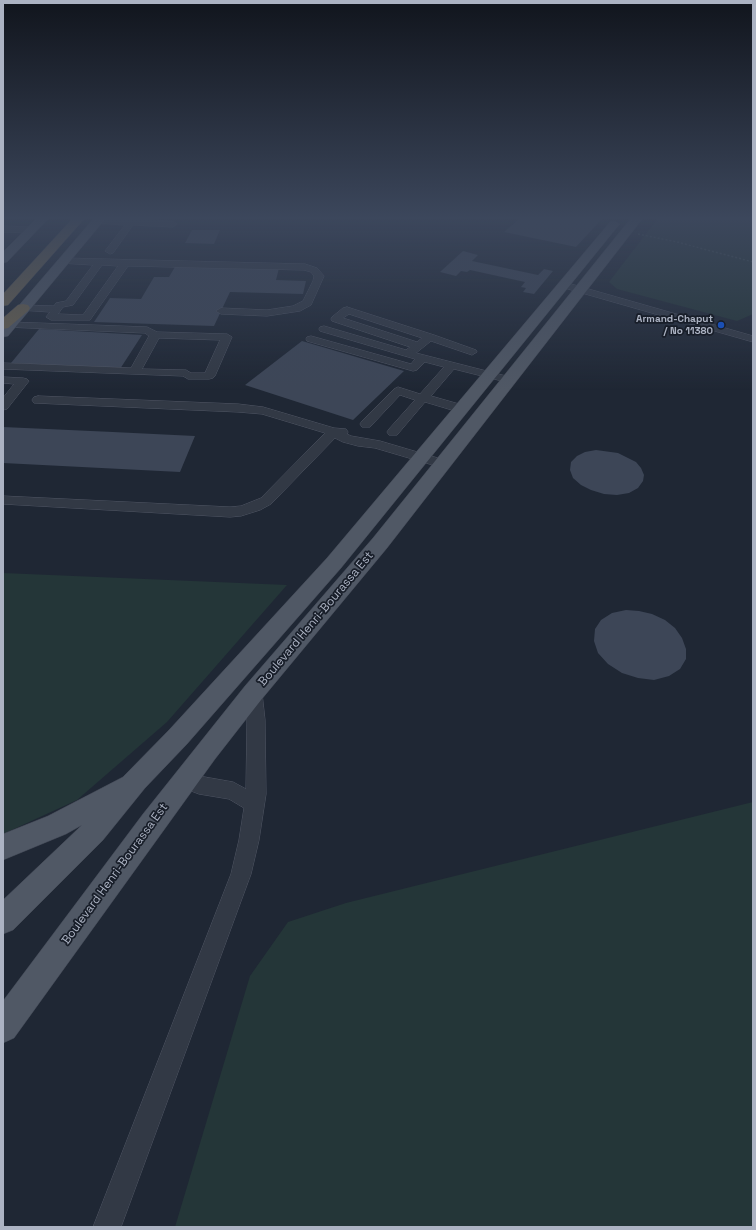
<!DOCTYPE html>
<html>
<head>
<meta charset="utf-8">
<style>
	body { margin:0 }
	#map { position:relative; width:756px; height:1230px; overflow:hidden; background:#1f2734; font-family:"Space Grotesk",sans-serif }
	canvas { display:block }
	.frame { position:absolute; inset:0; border:4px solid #acb3c3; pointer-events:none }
</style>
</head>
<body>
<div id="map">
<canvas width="756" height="1230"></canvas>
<div class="frame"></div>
</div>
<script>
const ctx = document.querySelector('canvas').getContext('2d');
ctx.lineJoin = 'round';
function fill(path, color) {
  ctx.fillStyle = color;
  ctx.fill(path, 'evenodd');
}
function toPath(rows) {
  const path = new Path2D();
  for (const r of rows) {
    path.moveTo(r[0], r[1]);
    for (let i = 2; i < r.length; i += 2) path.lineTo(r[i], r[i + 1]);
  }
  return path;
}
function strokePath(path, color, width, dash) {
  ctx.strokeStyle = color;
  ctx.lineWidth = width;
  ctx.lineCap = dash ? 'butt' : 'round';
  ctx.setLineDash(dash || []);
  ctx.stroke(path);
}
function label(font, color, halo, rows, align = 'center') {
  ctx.font = font + ' "Space Grotesk",sans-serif';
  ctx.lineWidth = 3.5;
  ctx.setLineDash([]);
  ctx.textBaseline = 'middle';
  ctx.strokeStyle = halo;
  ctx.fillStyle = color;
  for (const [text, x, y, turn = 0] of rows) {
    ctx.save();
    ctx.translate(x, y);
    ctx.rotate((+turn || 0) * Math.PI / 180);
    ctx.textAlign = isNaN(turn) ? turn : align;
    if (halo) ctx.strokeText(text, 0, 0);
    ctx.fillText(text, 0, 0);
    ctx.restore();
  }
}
const green = toPath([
	[658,218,753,218,753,314,737,321,617,289,609,282],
	[3,573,287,585,167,722,77,800,3,834],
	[753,802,753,1227,175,1227,250,976,288,922,346,903]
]);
const building = toPath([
	[520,218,603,218,576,247,504,232],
	[192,230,220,230,214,244,185,243],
	[463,251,478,255,472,261,538,275,544,269,553,271,534,294,523,292,526,288,521,287,525,282,470,270,467,272,461,271,456,276,440,272],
	[176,265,279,268,276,280,306,281,303,294,230,292,214,326,94,322,110,298,141,299,154,277,169,277],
	[39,329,142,335,120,369,11,363],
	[302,341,404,371,353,420,245,385],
	[3,427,113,432,195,436,180,472,3,463],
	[596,450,618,453,636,462,641,468,644,475,643,481,638,488,629,493,617,495,604,494,591,490,581,485,573,478,570,470,571,462,577,456,585,452],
	[626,610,639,611,652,614,665,620,675,628,682,638,686,649,686,659,680,669,669,676,654,680,638,678,622,673,608,664,598,653,594,641,595,629,601,620,612,613]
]);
const path = toPath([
	[638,234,677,242,753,262]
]);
const minor = toPath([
	[97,218,173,221,177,224,173,227,133,225,113,253,110,254,105,251,125,225,94,223,93,221,97,218],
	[3,226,31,227,35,230,31,233,3,232,3,226],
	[63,258,305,264,317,268,324,276,311,305,300,311,267,316,221,314,216,311,221,308,267,310,293,306,303,301,313,281,314,276,311,272,304,270,128,266,90,320,51,320,46,317,50,312,19,310,18,308,19,306,23,305,54,306,56,303,66,301,93,265,60,263,58,261,60,259,63,258],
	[102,265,118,266,83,315,58,314,63,307,73,305,102,265],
	[564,282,753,336,753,342,561,287,559,285,564,282],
	[347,307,434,335,476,350,477,352,472,355,431,341,416,353,514,378,516,380,514,382,510,383,454,369,431,396,466,406,468,409,466,412,462,413,425,402,397,435,389,435,387,432,389,429,415,400,400,395,370,427,362,427,360,424,362,421,394,389,398,387,420,394,444,367,425,362,417,370,413,371,307,341,306,339,307,337,311,336,411,364,415,359,320,331,319,329,320,327,324,326,406,350,410,347,332,321,331,319,332,317,343,308,347,307],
	[349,314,422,338,417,342,343,318,349,314],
	[10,322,147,327,157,332,227,334,232,337,215,376,213,378,209,379,188,379,183,376,3,369,3,363,131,368,149,336,145,333,6,327,5,325,6,323,10,322],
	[159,338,220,340,205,373,191,373,186,370,142,369,159,338],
	[3,377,23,378,27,379,29,381,7,409,3,410,3,398,14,384,3,383,3,377],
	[38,396,238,404,263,407,334,428,346,429,348,432,347,434,351,436,380,441,448,461,450,464,448,467,443,468,375,448,358,446,343,442,335,438,271,504,260,510,241,516,230,517,3,504,3,496,230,507,241,506,261,498,325,433,262,414,238,412,34,403,32,400,34,397,38,396],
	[253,686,259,688,262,693,265,720,266,794,259,840,251,874,121,1227,93,1227,231,874,239,840,244,808,229,799,199,794,178,786,175,780,178,774,185,771,199,776,233,782,246,789,247,720,244,693,247,688,253,686]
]);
const major = toPath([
	[37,218,49,218,7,262,3,263,3,252,37,218],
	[94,218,106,218,8,336,3,337,3,324,94,218],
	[631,218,643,218,387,548,261,700,215,759,14,1038,3,1043,3,1001,143,814,245,686,373,538,631,218],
	[614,221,620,224,618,226,341,568,187,744,145,788,103,840,13,930,3,934,3,900,82,825,66,834,3,860,3,834,48,816,123,777,169,730,327,558,610,222,614,221]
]);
const highway = toPath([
	[73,218,85,218,8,305,3,306,3,294,73,218],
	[23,304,28,305,30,308,28,311,8,328,3,329,3,318,18,305,23,304]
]);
const markers = [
	[721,325,4,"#1a4fb4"]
];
const farPoinames = [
	["Armand-Chaput",713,319],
	["/ No 11380",713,331]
];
const streetNames = [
	["Boulevard Henri-Bourassa Est",316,619,-50],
	["Boulevard Henri-Bourassa Est",115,874,-54]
];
fill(green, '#243638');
fill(building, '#3d4657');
strokePath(minor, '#505664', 1);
strokePath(major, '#3c424f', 1);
strokePath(highway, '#3d4350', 1);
strokePath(path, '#405155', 1.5, [2, 2]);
fill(minor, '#323945');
fill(major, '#505865');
fill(highway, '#6b624f');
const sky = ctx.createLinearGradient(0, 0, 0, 390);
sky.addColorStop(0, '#11151d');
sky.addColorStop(0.56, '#3c475c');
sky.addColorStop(1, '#3c475c00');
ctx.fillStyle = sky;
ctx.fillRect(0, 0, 756, 390);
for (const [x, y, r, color] of markers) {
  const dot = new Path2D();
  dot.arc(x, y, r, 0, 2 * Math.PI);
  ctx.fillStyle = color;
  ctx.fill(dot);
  strokePath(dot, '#181e29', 1.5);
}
label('bold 10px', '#acb3c3', '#181e29', farPoinames, 'right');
label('12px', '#acb3c3', '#181e29', streetNames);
</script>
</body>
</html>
